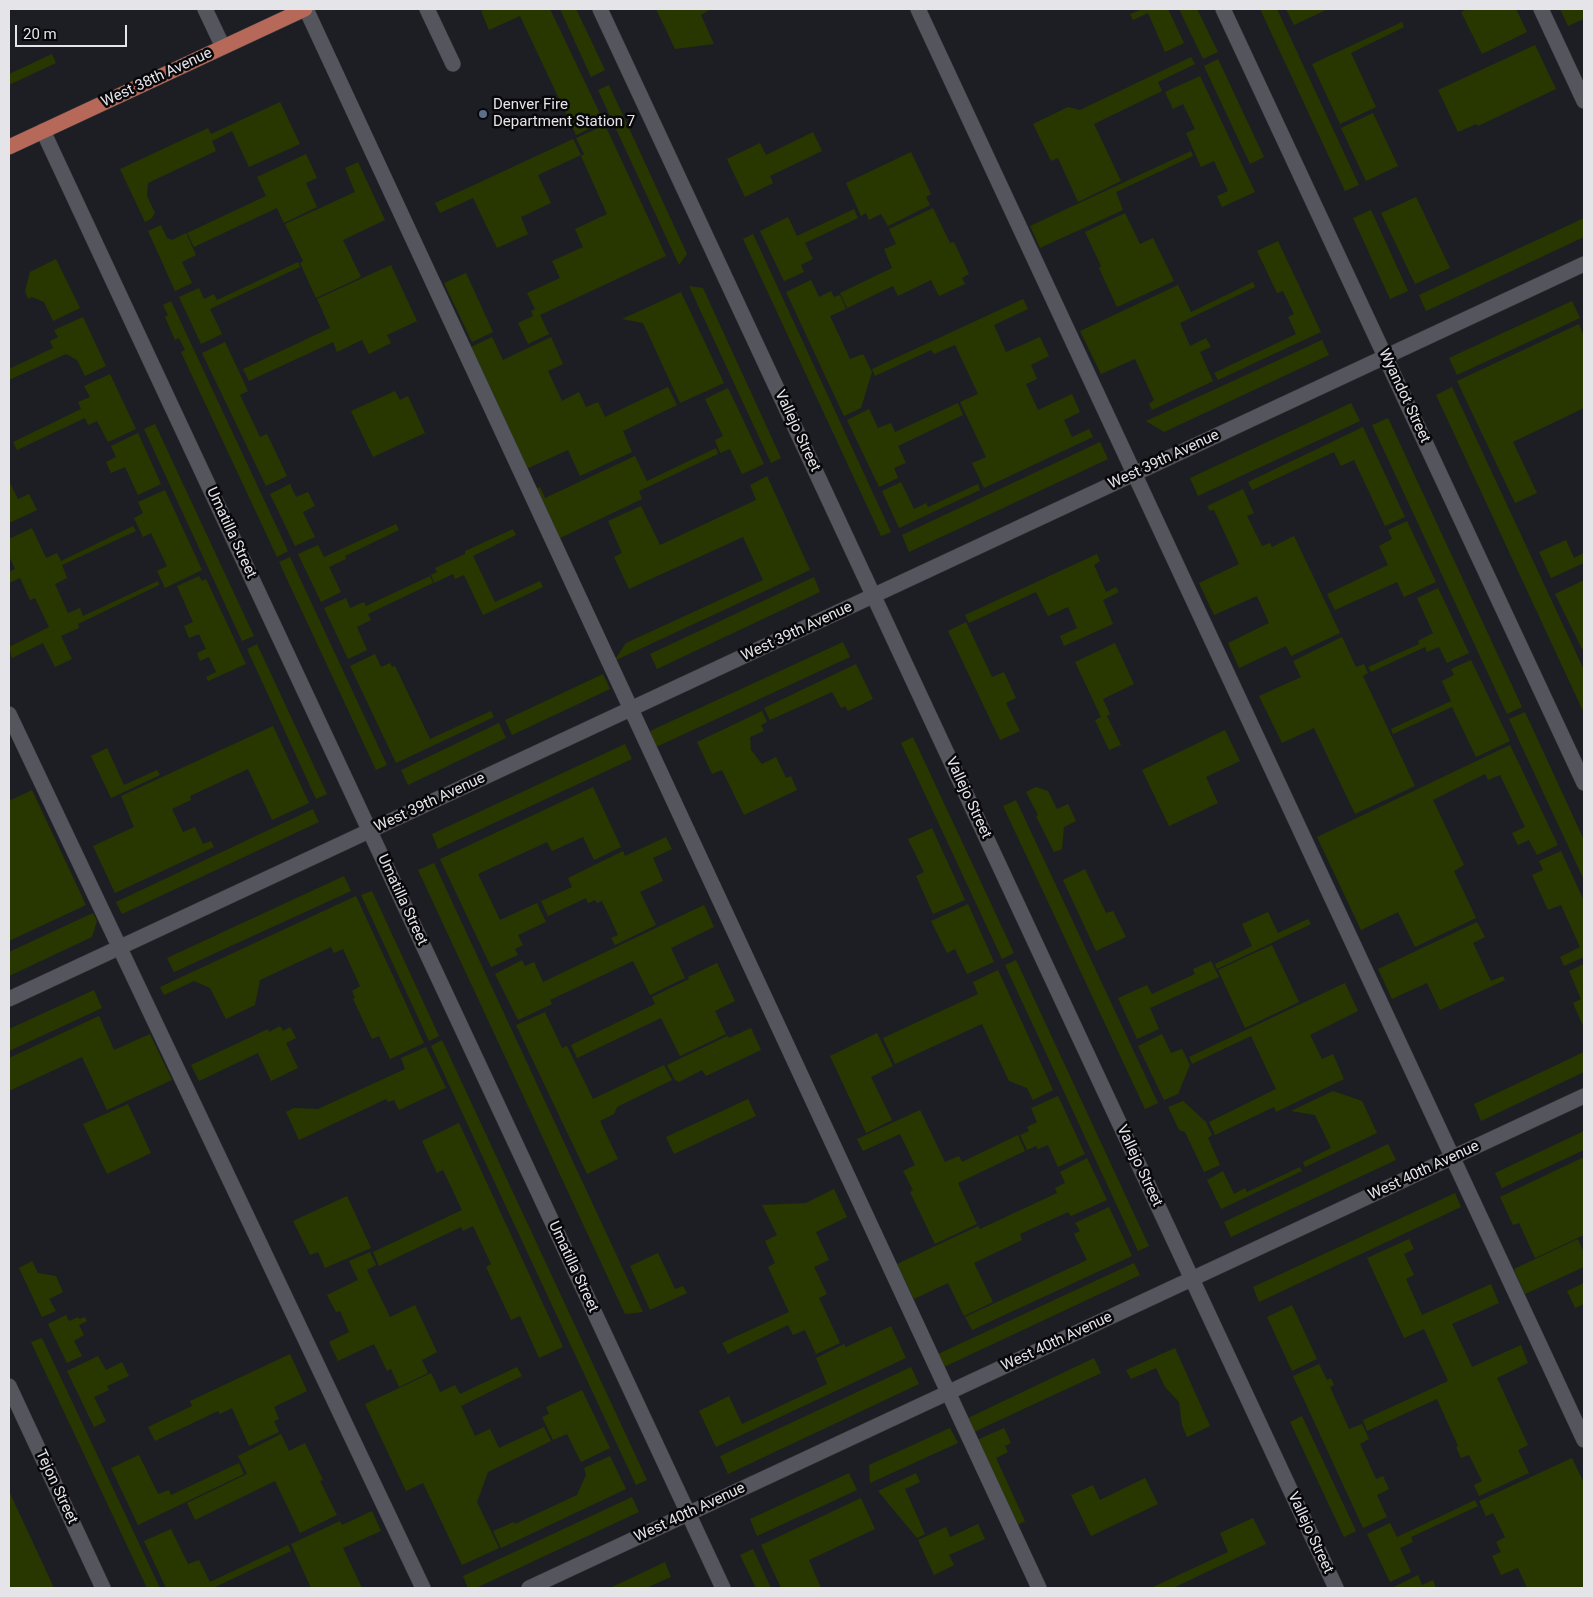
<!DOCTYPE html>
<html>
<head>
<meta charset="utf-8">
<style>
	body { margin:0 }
	#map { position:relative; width:1593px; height:1597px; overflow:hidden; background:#1d1e24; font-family:Roboto,sans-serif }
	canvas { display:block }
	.frame { position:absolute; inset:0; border:10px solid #e4e4e9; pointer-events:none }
	.scale { position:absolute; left:15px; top:25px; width:112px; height:22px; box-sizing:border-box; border:2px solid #e4e4e9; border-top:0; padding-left:6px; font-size:15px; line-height:18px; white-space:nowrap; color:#e4e4e9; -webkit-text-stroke:4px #08080b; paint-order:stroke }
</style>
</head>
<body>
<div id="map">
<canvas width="1593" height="1597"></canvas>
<div class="frame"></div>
<div class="scale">20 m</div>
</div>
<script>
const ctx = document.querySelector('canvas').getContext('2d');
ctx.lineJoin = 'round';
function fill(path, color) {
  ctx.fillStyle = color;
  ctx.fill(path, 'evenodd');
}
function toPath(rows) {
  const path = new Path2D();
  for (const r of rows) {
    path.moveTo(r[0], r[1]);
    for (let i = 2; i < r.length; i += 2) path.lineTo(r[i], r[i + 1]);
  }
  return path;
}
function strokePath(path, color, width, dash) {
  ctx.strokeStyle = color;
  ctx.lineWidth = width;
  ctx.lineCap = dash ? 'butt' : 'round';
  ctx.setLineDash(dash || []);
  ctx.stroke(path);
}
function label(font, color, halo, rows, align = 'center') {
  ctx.font = font + ' Roboto,sans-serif';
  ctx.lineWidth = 5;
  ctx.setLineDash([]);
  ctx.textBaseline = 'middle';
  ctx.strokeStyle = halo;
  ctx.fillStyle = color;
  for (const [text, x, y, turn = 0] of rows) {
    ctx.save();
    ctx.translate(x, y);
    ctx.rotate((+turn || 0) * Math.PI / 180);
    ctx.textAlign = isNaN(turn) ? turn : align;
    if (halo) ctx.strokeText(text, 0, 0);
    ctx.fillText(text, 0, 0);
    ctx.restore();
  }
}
const green = toPath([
	[486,9,550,9,604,122,576,135,520,16,489,30,481,11],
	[560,9,576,9,605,70,591,77],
	[656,9,711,9,701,15,714,44,675,49],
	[1143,9,1168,9,1184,43,1165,52,1148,13,1133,20,1130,14],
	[1179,9,1197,9,1218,52,1203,59],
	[1260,9,1277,9,1359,185,1345,191],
	[1286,9,1325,9,1326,10,1294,25],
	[1468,9,1516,9,1527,32,1482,54,1461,12],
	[1560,9,1584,9,1584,19,1568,26],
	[1402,22,1404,27,1351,53,1376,107,1340,124,1312,64],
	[1535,45,1556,89,1478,126,1476,124,1458,132,1438,90],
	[52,54,56,63,9,85,9,74],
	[1191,57,1195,64,1158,82,1162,91,1094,124,1121,181,1078,202,1058,158,1051,161,1033,124,1068,107,1080,110],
	[1218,59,1264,157,1250,164,1204,66],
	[1200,76,1255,192,1222,207,1217,196,1228,191,1214,161,1201,167,1186,133,1195,129,1183,104,1173,109,1165,92],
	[609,85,687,254,679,265,598,90],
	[280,102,300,144,249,167,232,131,212,141,216,151,148,183,147,196,155,213,151,219,145,222,120,169,208,128,211,134],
	[1373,113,1398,166,1366,181,1341,128],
	[605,125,666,256,540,315,549,334,528,344,518,323,533,316,531,311,535,309,527,293,560,278,552,261,583,247,575,229,607,214,581,156,584,154,576,138],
	[813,132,822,151,770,176,773,183,745,197,727,159,760,143,766,155],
	[573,139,581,155,538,175,551,203,521,217,528,234,497,248,473,198,440,213,435,203],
	[1191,151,1193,156,1116,192,1123,210,1040,248,1030,226],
	[911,152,931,194,926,197,930,205,888,226,881,214,869,220,866,213,861,216,846,183],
	[306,154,317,178,306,183,317,207,284,223,277,208,194,247,187,233,266,196,257,177],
	[358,162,385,220,343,240,361,277,316,298,300,263,303,261,285,224,355,192,345,168],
	[1416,197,1450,268,1415,284,1381,213],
	[933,208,950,243,954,242,969,274,962,278,965,284,939,296,931,280,898,296,893,286,847,308,840,293,892,268,884,249,896,244,889,229],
	[854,209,858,218,805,243,813,259,801,265,804,272,784,281,760,231,788,217,797,236],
	[1371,210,1408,291,1390,299,1353,218],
	[1125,213,1140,244,1153,238,1174,281,1117,307,1099,268,1101,266,1085,232],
	[1584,218,1584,237,1426,311,1419,295],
	[161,225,167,238,172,240,186,233,196,255,182,262,192,283,175,291,148,231],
	[753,234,891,532,881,536,743,239],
	[1278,241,1321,332,1218,380,1214,373,1296,334,1288,317,1294,314,1283,291,1277,293,1257,251],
	[56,259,80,308,53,321,44,302,32,297,28,299,25,291,30,272],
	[298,262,300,267,210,309,222,334,201,344,179,297,199,288,204,299,214,294,217,300],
	[391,265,417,321,387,335,391,343,369,354,362,340,337,352,333,342,249,381,243,369,330,328,317,299],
	[466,273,493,332,472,342,444,283],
	[811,280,819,297,831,291,834,297,840,295,846,309,830,316,850,359,863,354,872,372,861,408,844,416,786,292],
	[1253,282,1255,287,1180,323,1190,346,1206,338,1211,347,1200,352,1213,381,1152,410,1149,404,1154,400,1135,359,1101,374,1080,331,1178,285,1191,312],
	[689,286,703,288,781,458,771,463],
	[681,292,724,383,680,403,643,323,622,319],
	[1023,299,1028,309,994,325,1006,352,1040,337,1049,356,1031,365,1037,379,1026,384,1038,410,1072,394,1080,412,1064,420,1072,437,1089,429,1093,437,984,488,972,463,986,457,960,402,978,394,955,345,934,354,931,350,875,376,872,369],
	[171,301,288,551,277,557,181,352,185,350,179,338,175,340,165,317,168,315,163,305],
	[1572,301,1580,318,1457,375,1449,358],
	[83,317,106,366,85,376,77,360,66,354,9,380,9,369,53,348,50,341,58,337,54,330],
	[1579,324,1584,336,1584,408,1513,442,1537,493,1515,503,1457,381],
	[492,337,503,360,551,337,563,364,548,371,562,401,579,392,586,407,598,402,605,417,668,387,677,405,623,431,632,452,580,476,568,450,526,469,469,348],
	[1322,340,1329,355,1164,432,1146,421],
	[225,342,248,391,240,395,260,437,267,434,287,476,266,486,202,353],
	[110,374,136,429,108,442,97,421,88,425,85,418,17,450,13,442,81,409,78,402,90,397,84,386],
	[1452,387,1584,670,1584,713,1436,395],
	[728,388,764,464,742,474,730,449,720,453,715,440,723,436,705,399],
	[395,391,400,400,408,396,425,433,373,457,351,411],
	[958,403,963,415,898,446,906,463,894,468,898,478,879,487,847,420,869,409,878,428,891,423,895,432],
	[1351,403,1360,421,1198,496,1190,478],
	[1388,418,1522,707,1507,714,1372,425],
	[155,424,254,636,242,641,144,429],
	[1363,427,1405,517,1385,526,1354,460,1341,466,1334,452,1252,490,1248,482],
	[138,433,161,484,138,495,125,467,111,473,106,462,116,457,111,446],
	[1100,442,1108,459,909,552,902,535],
	[716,448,718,454,639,491,642,499,558,539,534,490,540,487,545,498,635,456,647,481],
	[767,476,810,570,614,661,626,643,763,580,743,537,629,589,614,557,622,553,608,521,641,506,660,545,756,500,750,485],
	[9,481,18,499,29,494,37,510,9,523],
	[901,482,914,509,926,503,928,507,978,484,980,490,899,528,882,491],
	[290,484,296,497,308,492,315,506,303,512,315,537,295,546,270,494],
	[1243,489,1254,513,1247,516,1262,546,1270,543,1272,547,1294,536,1340,633,1291,656,1286,646,1239,668,1228,643,1269,623,1257,596,1214,615,1199,583,1239,564,1214,510,1210,511,1207,506],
	[165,490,202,570,165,588,157,571,167,566,151,533,143,537,134,518,143,513,138,502],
	[1407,521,1436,582,1404,597,1397,582,1335,610,1327,594,1388,565,1379,546,1392,539,1388,530],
	[396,524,399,530,345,556,346,559,329,567,341,592,321,602,298,554,318,545,324,557],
	[133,526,136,531,62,565,67,578,55,584,68,613,80,608,83,616,158,581,159,585,78,624,79,628,61,636,72,659,55,667,43,643,12,658,9,647,49,627,35,598,30,600,20,578,9,583,9,572,15,569,9,556,9,539,32,528,46,558,57,553,61,561],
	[513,529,516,535,473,556,495,602,540,581,543,587,483,615,464,575,455,579,453,574,434,583,431,575,437,572,435,568,465,554,465,551],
	[1566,540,1574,558,1584,553,1584,563,1551,578,1539,552],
	[1097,554,1100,561,1094,565,1106,592,1116,587,1119,592,1103,600,1113,624,1064,646,1060,636,1077,628,1068,607,1048,616,1036,592,969,623,965,615],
	[290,557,387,765,376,770,279,562],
	[199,576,202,581,206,579,246,664,208,681,206,677,216,672,209,657,200,661,197,653,206,649,199,634,189,638,184,626,193,622,177,586],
	[430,576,433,583,368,614,371,620,357,627,367,650,348,659,324,608,346,598,350,608,364,602,366,606],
	[814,577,820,592,657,669,650,654],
	[1584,580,1584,648,1582,649,1555,594],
	[1438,588,1469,653,1447,663,1439,647,1427,652,1425,647,1371,672,1368,667,1419,644,1418,641,1433,633,1417,598],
	[966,622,992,677,1004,672,1016,698,1006,703,1020,731,1000,740,948,631],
	[1342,637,1356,667,1364,664,1368,673,1363,676,1415,786,1355,814,1314,728,1282,743,1259,696,1301,677,1293,661],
	[843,642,850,657,656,747,650,731],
	[1115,643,1134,684,1103,699,1110,714,1107,716,1121,745,1109,750,1095,720,1101,717,1075,662],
	[257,644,327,794,316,799,247,649],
	[375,654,381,667,390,663,392,667,395,666,430,739,491,711,494,717,396,763,350,666],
	[1471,660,1510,741,1476,757,1452,707,1393,734,1391,729,1451,701,1442,681,1454,675,1451,669],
	[856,664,873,699,848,711,845,706,841,708,832,692,770,720,764,708],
	[603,674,610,689,512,735,505,720],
	[762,711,767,722,761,725,764,731,750,737,751,750,762,764,776,757,786,778,791,776,797,790,744,815,722,770,712,774,697,742],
	[1525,712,1584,840,1584,880,1509,719],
	[499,723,506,738,408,785,401,770],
	[273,726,309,803,272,820,248,769,190,796,191,800,172,809,183,832,195,827,203,844,211,841,214,847,115,893,93,846,134,827,121,796],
	[1225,730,1240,761,1206,777,1218,803,1169,826,1142,770],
	[913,737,1014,953,1002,959,901,743],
	[625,744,632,759,438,849,432,834],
	[1510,745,1558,845,1537,855,1529,840,1518,845,1512,833,1525,827,1500,775,1488,780,1485,774,1433,800,1464,865,1454,871,1476,918,1415,947,1398,912,1361,930,1317,837],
	[107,748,124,785,157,770,160,775,111,798,91,756],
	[593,787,621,847,594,860,583,837,552,851,547,842,478,874,500,920,537,903,546,922,518,935,523,945,515,949,518,955,491,967,440,859],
	[1036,787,1048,791,1057,809,1068,804,1076,821,1064,827,1062,849,1054,852,1036,816,1038,815,1026,792],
	[32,790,86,905,9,941,9,801],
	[1016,800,1158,1103,1145,1109,1003,806],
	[313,809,319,822,122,914,116,902],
	[932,828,965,900,933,914,916,876,924,872,908,839],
	[666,837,672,849,653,858,663,881,640,892,656,925,615,945,611,938,618,935,602,901,597,903,595,900,588,903,586,898,548,916,541,901,572,887,568,878,623,851,625,856],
	[1561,851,1584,901,1584,957,1564,966,1560,957,1580,947,1561,905,1548,910,1532,875,1543,870,1539,861],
	[434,863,643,1312,625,1314,418,870],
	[1085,869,1106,913,1113,911,1126,937,1096,951,1063,880],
	[344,876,351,891,174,972,167,958],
	[372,891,439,1036,429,1041,361,895],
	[356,896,424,1043,390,1059,379,1036,372,1039,353,999,355,998,352,991,360,986,343,949,334,953,331,947,260,980,255,1005,226,1019,210,988,194,981,164,995,160,987],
	[968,904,994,962,967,974,955,949,947,953,931,921],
	[704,905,714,927,671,948,685,978,650,995,633,961,550,1000,552,1004,518,1020,495,974,522,960,525,966,534,962,543,982],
	[1268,912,1278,933,1308,919,1311,924,1217,969,1215,964,1252,946,1242,924],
	[93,913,97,921,92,937,9,976,9,952],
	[1477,922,1485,937,1473,943,1491,981,1503,976,1505,980,1440,1010,1427,983,1392,999,1378,969],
	[1272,945,1299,1002,1245,1028,1218,970],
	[1016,960,1149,1246,1138,1251,1005,965],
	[1211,961,1219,977,1150,1008,1159,1029,1137,1039,1118,998,1147,985,1152,994,1195,974,1193,969],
	[717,963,735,1001,715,1011,726,1034,680,1056,661,1018,577,1058,571,1045,655,1004,652,997,689,979,688,977],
	[1584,964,1584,1028,1573,1003,1581,999,1569,971],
	[998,970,1053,1090,1033,1100,1027,1088,1009,1081,982,1024,895,1064,883,1038,978,994,973,982],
	[1345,983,1358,1011,1310,1035,1322,1059,1333,1054,1344,1079,1276,1112,1274,1107,1215,1135,1209,1122,1276,1089,1251,1036,1192,1064,1189,1057],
	[94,990,102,1008,9,1051,9,1029],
	[545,1012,562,1048,567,1046,593,1099,664,1065,672,1080,617,1107,614,1114,600,1121,618,1159,587,1174,516,1025],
	[99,1016,114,1050,150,1034,172,1080,107,1110,82,1057,9,1091,9,1058],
	[280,1026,283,1031,290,1027,296,1038,286,1043,298,1068,271,1081,258,1053,199,1081,191,1065,268,1029,269,1032],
	[751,1028,761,1050,706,1076,702,1070,679,1082,675,1080,667,1065,727,1036,729,1038],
	[877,1033,893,1066,871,1077,892,1120,866,1133,830,1056],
	[1162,1034,1171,1053,1182,1049,1190,1065,1178,1094,1164,1100,1138,1046],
	[442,1040,647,1480,636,1485,431,1046],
	[426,1047,446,1088,399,1110,394,1100,388,1102,386,1099,299,1140,286,1112,294,1108,318,1109,405,1069,401,1058],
	[1584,1052,1584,1072,1481,1121,1474,1104],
	[1333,1091,1362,1101,1377,1133,1305,1167,1303,1162,1331,1148,1315,1115,1291,1111],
	[1058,1096,1085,1154,1058,1167,1048,1145,1038,1149,1036,1146,1027,1150,1020,1135,1029,1131,1027,1127,1037,1122,1031,1108],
	[748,1099,756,1116,674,1154,666,1137],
	[1183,1101,1206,1122,1212,1135,1208,1138,1220,1165,1204,1172,1185,1132,1179,1130,1168,1107],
	[128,1104,151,1153,107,1174,83,1124],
	[920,1110,945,1162,959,1156,962,1162,1018,1135,1025,1151,958,1183,977,1224,935,1244,910,1192,913,1190,903,1171,915,1165,900,1134,863,1151,857,1139],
	[459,1123,563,1347,539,1358,520,1316,511,1320,486,1267,491,1264,473,1226,463,1231,461,1227,379,1266,373,1252,462,1210,443,1170,437,1173,422,1141],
	[1584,1131,1584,1150,1502,1188,1495,1173],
	[1388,1144,1396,1160,1231,1237,1224,1222],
	[1584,1157,1584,1235,1535,1258,1519,1223,1513,1225,1500,1197],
	[1087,1158,1107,1200,1071,1216,1068,1212,1020,1234,1022,1240,974,1263,993,1302,964,1316,948,1283,914,1299,897,1264,978,1226,980,1229,1057,1193,1055,1188,1065,1183,1060,1172],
	[1300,1167,1302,1171,1221,1209,1207,1180,1223,1171,1234,1194,1245,1188,1247,1192],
	[834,1189,847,1217,816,1232,829,1260,814,1267,827,1294,819,1298,840,1343,816,1354,805,1330,793,1335,788,1325,728,1354,722,1343,789,1312,768,1267,775,1263,765,1241,777,1235,762,1205,806,1203],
	[1455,1193,1461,1207,1259,1302,1253,1287],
	[347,1196,371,1248,325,1268,318,1252,310,1255,293,1221],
	[1109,1207,1132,1256,972,1330,965,1317,1087,1260,1074,1234,1080,1231,1075,1223],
	[1409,1239,1414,1249,1404,1254,1414,1275,1406,1279,1422,1315,1491,1284,1499,1303,1452,1324,1472,1367,1521,1345,1528,1363,1497,1378,1528,1445,1518,1450,1529,1473,1479,1496,1474,1485,1482,1481,1469,1455,1461,1458,1456,1447,1458,1446,1437,1399,1367,1431,1363,1420,1448,1381,1424,1329,1404,1338,1367,1258],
	[1578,1239,1584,1253,1584,1267,1525,1294,1514,1269],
	[370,1252,376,1265,367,1270,390,1317,415,1305,437,1352,422,1360,428,1373,399,1387,391,1369,387,1371,374,1344,338,1361,329,1342,349,1332,340,1311,336,1312,327,1295,358,1280,349,1261],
	[658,1253,675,1289,683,1286,687,1293,650,1310,630,1266],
	[32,1261,38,1273,56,1276,63,1292,49,1299,56,1311,42,1317,19,1268],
	[1134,1263,1140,1275,944,1367,938,1354],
	[1584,1283,1584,1304,1575,1308,1567,1291],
	[1292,1305,1317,1359,1292,1371,1267,1317],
	[66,1315,69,1321,78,1317,79,1319,85,1317,87,1321,79,1325,84,1335,74,1341,82,1356,67,1363,48,1324],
	[891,1326,906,1358,716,1447,699,1411,729,1396,742,1424,827,1384,816,1358,844,1344,846,1347],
	[42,1338,160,1588,147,1588,31,1342],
	[1175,1348,1210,1426,1187,1437,1182,1425,1179,1402,1165,1387,1156,1368,1131,1379,1126,1370],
	[290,1354,307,1391,274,1407,279,1419,274,1421,279,1432,249,1446,232,1408,220,1414,218,1411,155,1441,148,1427,192,1406,190,1401],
	[98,1356,106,1370,122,1362,129,1376,107,1386,109,1390,94,1397,106,1421,94,1427,67,1371],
	[1094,1358,1101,1373,974,1432,968,1418],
	[1319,1364,1327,1380,1331,1378,1334,1385,1330,1387,1349,1429,1362,1424,1369,1439,1360,1444,1376,1479,1383,1476,1389,1489,1377,1495,1387,1517,1363,1528,1293,1376],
	[517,1367,522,1376,461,1406,475,1436,490,1429,499,1448,544,1427,551,1441,488,1472,477,1502,499,1548,462,1565,423,1483,406,1491,365,1404,431,1373,440,1392,455,1385,460,1394],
	[911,1367,919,1384,728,1474,720,1456],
	[582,1390,610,1448,581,1462,567,1434,553,1440,542,1417,549,1414,546,1407],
	[1302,1416,1356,1531,1344,1537,1290,1422],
	[950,1428,958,1443,870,1483,869,1465],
	[1004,1428,1011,1443,1005,1446,1008,1452,996,1458,1025,1521,1016,1526,977,1440],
	[281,1434,289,1451,305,1443,323,1480,320,1481,337,1515,300,1533,275,1481,195,1520,187,1503,247,1474,238,1456],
	[139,1455,158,1494,169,1490,171,1495,239,1463,244,1474,138,1525,111,1468],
	[610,1456,626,1489,501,1548,493,1531,514,1522,515,1524,577,1495,586,1475,584,1468],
	[1572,1458,1584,1483,1584,1588,1527,1588,1518,1568,1501,1575,1492,1556,1501,1552,1496,1542,1505,1537,1493,1513,1486,1516,1479,1501],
	[849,1473,857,1490,757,1536,750,1519],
	[916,1473,920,1482,905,1489,925,1534,917,1538,878,1491],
	[1145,1478,1158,1504,1091,1536,1071,1495,1093,1485,1100,1500],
	[9,1491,54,1588,9,1588],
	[632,1497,639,1512,476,1588,468,1588,463,1576],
	[861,1498,875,1529,809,1560,821,1588,781,1588,761,1545],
	[1475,1500,1478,1506,1411,1537,1413,1542,1400,1548,1411,1572,1390,1582,1367,1534,1390,1523,1397,1537],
	[372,1511,381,1531,343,1548,362,1588,311,1588,291,1544,340,1521,342,1525],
	[1253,1518,1266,1544,1173,1588,1151,1588,1228,1552,1220,1533],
	[978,1524,985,1539,949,1555,954,1565,934,1575,918,1540,946,1527,950,1537],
	[171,1529,188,1564,199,1560,210,1582,288,1545,291,1551,213,1588,166,1588,144,1541],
	[753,1549,771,1588,756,1588,740,1555],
	[665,1562,671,1577,646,1588,610,1588],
	[1418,1575,1422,1585,1433,1580,1436,1588,1392,1588]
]);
const minor = toPath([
	[205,9,223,47],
	[306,9,1039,1588],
	[427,9,453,64],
	[600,9,1336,1588],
	[918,9,1584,1440],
	[1223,9,1584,783],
	[1541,9,1584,101],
	[43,131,723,1588],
	[9,714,423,1588],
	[9,999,1584,264],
	[9,1386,103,1588],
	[529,1588,1584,1096]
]);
const major = toPath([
	[9,147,305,9]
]);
const markers = [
	[483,114,5,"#5c6f8a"]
];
const streetNames = [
	["West 38th Avenue",157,78,-25],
	["Wyandot Street",1404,396,65],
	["Vallejo Street",797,431,65],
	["West 39th Avenue",1164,460,-25],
	["Umatilla Street",231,533,65],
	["West 39th Avenue",797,632,-25],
	["Vallejo Street",968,798,65],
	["West 39th Avenue",430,803,-25],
	["Umatilla Street",402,900,65],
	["Vallejo Street",1139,1166,65],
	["West 40th Avenue",1424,1171,-25],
	["Umatilla Street",573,1267,65],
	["West 40th Avenue",1057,1342,-25],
	["Tejon Street",56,1487,65],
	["West 40th Avenue",690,1513,-25],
	["Vallejo Street",1310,1533,65]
];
const poiNames = [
	["Denver Fire",493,105],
	["Department Station 7",493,122]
];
fill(green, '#283700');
strokePath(minor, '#38383d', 16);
strokePath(major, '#38383d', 16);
strokePath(minor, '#54555d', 15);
strokePath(major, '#b66959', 15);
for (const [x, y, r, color] of markers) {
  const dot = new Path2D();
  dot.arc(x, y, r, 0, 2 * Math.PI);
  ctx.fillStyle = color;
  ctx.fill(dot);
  strokePath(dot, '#08080b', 2);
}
label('15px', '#e4e4e9', '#08080b', streetNames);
label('15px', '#e4e4e9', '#08080b', poiNames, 'left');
</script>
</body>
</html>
